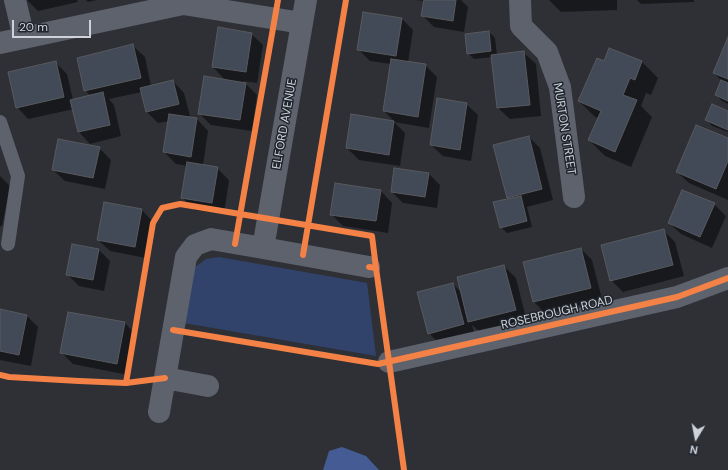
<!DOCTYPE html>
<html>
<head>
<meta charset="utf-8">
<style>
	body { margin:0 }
	#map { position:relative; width:728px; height:470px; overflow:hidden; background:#2e3036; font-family:"DM Sans",sans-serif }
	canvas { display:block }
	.north { position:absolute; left:676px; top:418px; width:40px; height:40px; -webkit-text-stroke:3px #20252e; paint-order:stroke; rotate:190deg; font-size:11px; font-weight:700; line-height:16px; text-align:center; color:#cfd3d9 }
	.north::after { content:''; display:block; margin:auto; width:14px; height:18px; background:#cfd3d9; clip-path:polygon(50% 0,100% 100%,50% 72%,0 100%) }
	.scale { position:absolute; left:12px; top:20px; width:79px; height:18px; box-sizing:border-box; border:2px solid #cfd3d9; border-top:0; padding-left:5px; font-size:12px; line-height:14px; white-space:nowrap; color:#cfd3d9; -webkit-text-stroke:3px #20252e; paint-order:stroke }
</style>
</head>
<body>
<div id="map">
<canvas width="728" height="470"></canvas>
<div class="north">N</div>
<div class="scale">20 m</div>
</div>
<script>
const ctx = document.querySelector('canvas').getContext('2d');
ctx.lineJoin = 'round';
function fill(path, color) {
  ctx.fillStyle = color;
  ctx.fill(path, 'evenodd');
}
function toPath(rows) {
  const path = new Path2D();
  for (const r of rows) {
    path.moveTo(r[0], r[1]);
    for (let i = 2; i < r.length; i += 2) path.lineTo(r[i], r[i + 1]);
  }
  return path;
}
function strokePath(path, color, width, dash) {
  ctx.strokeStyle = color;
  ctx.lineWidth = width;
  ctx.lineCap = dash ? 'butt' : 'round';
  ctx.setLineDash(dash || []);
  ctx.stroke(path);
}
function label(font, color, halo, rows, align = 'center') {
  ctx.font = font + ' "DM Sans",sans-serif';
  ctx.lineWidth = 3;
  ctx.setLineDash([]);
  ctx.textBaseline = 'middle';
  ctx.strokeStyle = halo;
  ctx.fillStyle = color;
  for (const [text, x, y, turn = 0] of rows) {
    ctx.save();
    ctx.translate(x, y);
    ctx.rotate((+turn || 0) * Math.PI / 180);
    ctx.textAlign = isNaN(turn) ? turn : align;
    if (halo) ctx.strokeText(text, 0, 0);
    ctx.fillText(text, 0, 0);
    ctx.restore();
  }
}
const green = toPath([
	[219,257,367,283,376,356,184,323,194,268,206,259]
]);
const forest = toPath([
	[342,447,366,456,379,470,323,470,329,451]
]);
const shadow = toPath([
	[27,0,77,0,78,2,38,11],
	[86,0,97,0,88,2],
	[416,0,461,0,468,7,464,32,434,27,422,15,425,1],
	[549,0,617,0,617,10,561,12],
	[637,0,694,0,694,2,641,4],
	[402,19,413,30,408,63,425,65,437,77,429,128,394,122,405,133,400,166,359,160,347,148,352,115,395,122,384,111,391,64,370,61,358,49],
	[489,32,495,38,497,55,524,53,536,64,541,116,510,119,498,108,493,57,474,59,468,53],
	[251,34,263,45,257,83,243,81,257,95,252,131,211,125,199,113,226,81,213,67],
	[728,39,728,104,722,101,716,95,722,81,714,73],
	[133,46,145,57,151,86,173,81,184,93,190,116,184,117,197,119,208,131,203,166,217,168,229,180,224,214,194,210,183,198,187,166,176,164,164,152,169,121,158,123,147,112,142,92,109,99,114,105,121,136,90,144,79,132,74,109,28,119,17,107,55,62,67,74,73,100,91,96,85,90],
	[610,49,642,62,658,78,651,95,646,93,641,106,652,117,631,167,605,156,589,140,598,118,595,117,579,101,604,62],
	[466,104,478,115,471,161,443,156,431,145],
	[728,112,728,132,712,126,707,120],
	[529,137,540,148,553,200,527,207,532,227,507,233,501,227,510,199,508,197],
	[728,139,728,200,689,183,677,172],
	[99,148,111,160,105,189,65,181,53,170],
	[429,174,440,185,437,208,403,203,392,192],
	[0,176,10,186,2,226,0,226],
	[381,191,392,203,388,233,343,226,331,214],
	[714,204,726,216,712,248,681,234,669,223],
	[142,210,153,222,146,258,110,251,98,240],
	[663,230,675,242,684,276,623,292,611,280],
	[581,249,592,260,602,299,546,314,534,302,524,263],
	[99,250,110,261,104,291,79,286,68,275],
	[504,266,516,278,527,322,481,333,472,325,475,336,440,345,429,333,453,284,462,293],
	[0,310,27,316,38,327,31,366,0,360],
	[125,323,136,335,128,375,73,364,61,352]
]);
const building = toPath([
	[424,0,456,0,453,21,421,16,424,0],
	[363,12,402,18,396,56,357,50,363,12],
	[218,27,252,33,246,72,212,67,218,27],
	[489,31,491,51,467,54,465,34,489,31],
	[728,37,728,79,713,73,728,37],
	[133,44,141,78,84,91,77,58,133,44],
	[609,48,642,61,635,80,630,78,623,95,637,100,615,152,588,140,601,111,578,101,597,58,604,61,609,48],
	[524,51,530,105,497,108,491,55,524,51],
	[391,59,426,64,418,117,383,111,391,59],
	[56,61,64,97,16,108,8,72,56,61],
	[204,76,246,83,240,120,198,114,204,76],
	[173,80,179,104,146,112,140,88,173,80],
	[721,80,728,83,728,101,715,95,721,80],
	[103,92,110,125,78,132,70,100,103,92],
	[437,98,467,103,460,150,430,145,437,98],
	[712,104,728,111,728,130,705,120,712,104],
	[169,114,197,118,191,157,163,152,169,114],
	[351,114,394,121,389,155,346,148,351,114],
	[696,125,728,138,728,161,716,189,676,172,696,125],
	[529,136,542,189,507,198,493,145,529,136],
	[58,139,100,147,93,178,52,170,58,139],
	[187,162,218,167,212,203,181,198,187,162],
	[394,168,429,173,425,197,391,192,394,168],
	[335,183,381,190,376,221,330,215,335,183],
	[682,190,715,203,700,237,668,223,682,190],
	[521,196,527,221,500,228,493,202,521,196],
	[104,202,142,209,135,247,97,240,104,202],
	[664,229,673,265,610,281,601,245,664,229],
	[72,244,99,249,93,280,66,275,72,244],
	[581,248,591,288,533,302,523,262,581,248],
	[504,265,516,310,468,322,457,277,504,265],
	[453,283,464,324,428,334,417,292,453,283],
	[0,309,27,315,19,355,0,351,0,309],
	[68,312,125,322,117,364,60,353,68,312]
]);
const lane = toPath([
	[0,122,18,176,8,244]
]);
const street = toPath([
	[15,0,24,38],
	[520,0,521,26,547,52,560,87,574,197],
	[0,43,183,4,302,23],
	[263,248,369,267],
	[389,362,677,297,728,278],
	[165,378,208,386],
	[159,412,186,257,195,245,211,239,263,248,306,0]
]);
const cycleway = toPath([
	[235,244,278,0],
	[303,255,346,0],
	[369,267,376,268,404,470],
	[173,330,378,364,677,297,728,278],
	[0,375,9,377,79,381,126,383,165,378],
	[126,383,153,223,162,208,180,204,372,236,376,268]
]);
const streetNames = [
	["ELFORD AVENUE",285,124,-80],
	["MURTON STREET",564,129,81],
	["ROSEBROUGH ROAD",557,313,-13]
];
fill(green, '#31436b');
fill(forest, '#445c93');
fill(shadow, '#0007');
fill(building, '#424957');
strokePath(building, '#585a5e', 1);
strokePath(lane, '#5e626c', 14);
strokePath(street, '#5e626c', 22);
strokePath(cycleway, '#f48246', 6);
label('12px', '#cfd3d9', '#20252e', streetNames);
</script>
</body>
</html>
